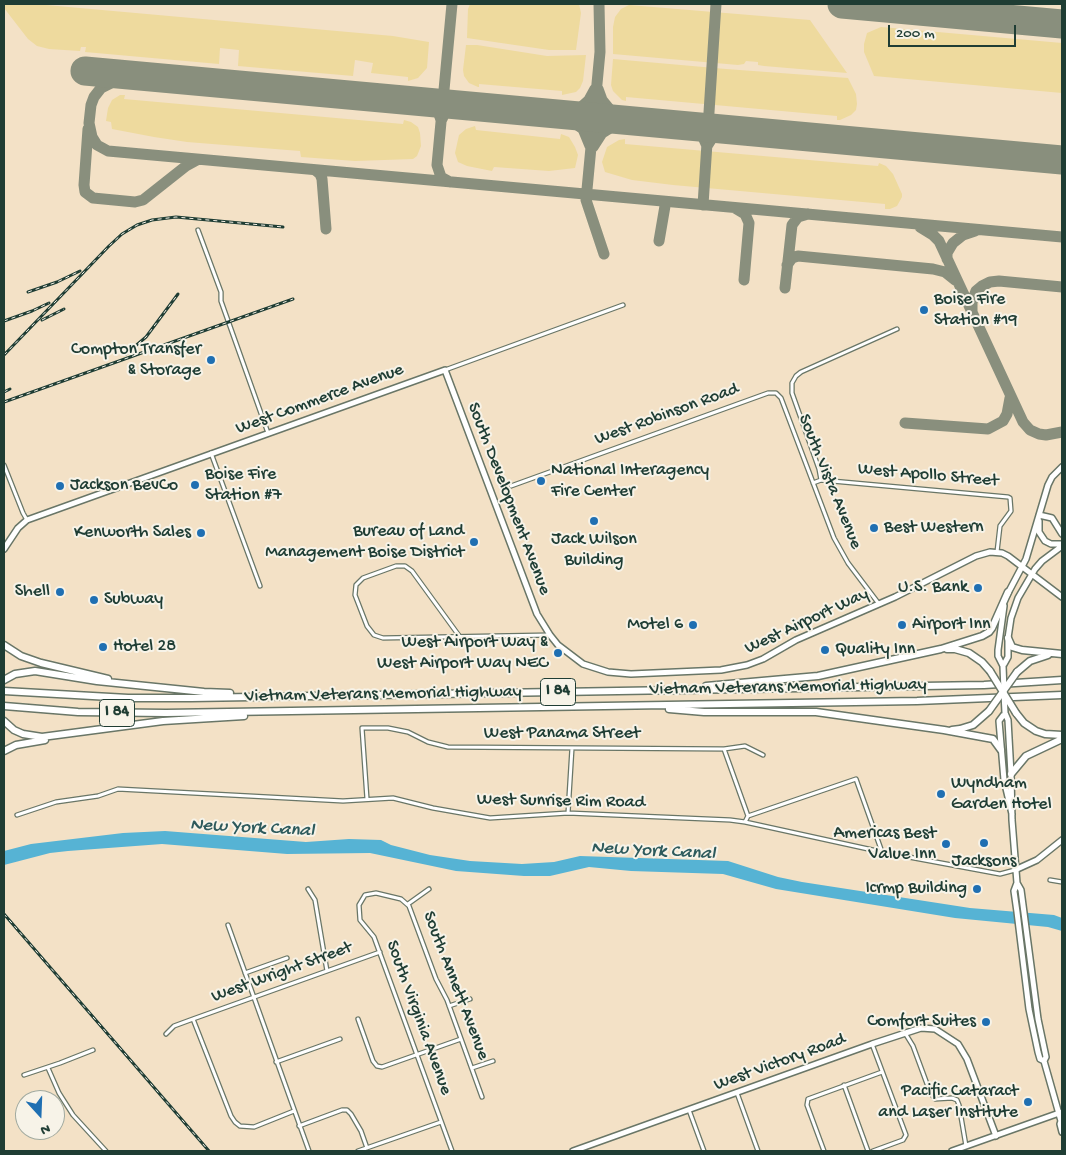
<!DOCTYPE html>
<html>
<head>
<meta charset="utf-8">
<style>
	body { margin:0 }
	#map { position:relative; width:1066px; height:1155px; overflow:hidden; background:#f3e1c6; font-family:"Gochi Hand",sans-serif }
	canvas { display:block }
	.frame { position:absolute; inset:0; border:5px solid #1f3d34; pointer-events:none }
	.north { position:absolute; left:15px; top:1090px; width:50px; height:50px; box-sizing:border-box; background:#f7f3e8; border:1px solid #a1aaa0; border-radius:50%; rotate:160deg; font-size:14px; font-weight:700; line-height:20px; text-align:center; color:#1f3d34 }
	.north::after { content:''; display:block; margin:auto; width:18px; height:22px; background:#1f6fb2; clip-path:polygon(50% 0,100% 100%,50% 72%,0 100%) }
	.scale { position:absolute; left:888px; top:25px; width:128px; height:22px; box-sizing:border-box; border:2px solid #1f3d34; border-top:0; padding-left:6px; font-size:15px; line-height:18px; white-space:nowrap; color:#1f3d34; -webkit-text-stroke:4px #f7f3e8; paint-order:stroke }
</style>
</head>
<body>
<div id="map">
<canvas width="1066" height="1155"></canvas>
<div class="frame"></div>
<div class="north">N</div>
<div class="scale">200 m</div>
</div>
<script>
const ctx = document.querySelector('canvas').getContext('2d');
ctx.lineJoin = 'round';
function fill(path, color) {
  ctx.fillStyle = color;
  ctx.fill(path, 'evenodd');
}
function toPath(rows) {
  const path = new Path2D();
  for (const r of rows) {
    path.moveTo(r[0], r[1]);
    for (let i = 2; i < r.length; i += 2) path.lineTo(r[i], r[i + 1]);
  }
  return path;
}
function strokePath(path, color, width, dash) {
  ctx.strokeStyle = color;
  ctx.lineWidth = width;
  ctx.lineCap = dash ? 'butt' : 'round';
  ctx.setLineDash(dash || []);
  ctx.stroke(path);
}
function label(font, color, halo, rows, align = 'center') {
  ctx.font = font + ' "Gochi Hand",sans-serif';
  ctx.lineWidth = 4;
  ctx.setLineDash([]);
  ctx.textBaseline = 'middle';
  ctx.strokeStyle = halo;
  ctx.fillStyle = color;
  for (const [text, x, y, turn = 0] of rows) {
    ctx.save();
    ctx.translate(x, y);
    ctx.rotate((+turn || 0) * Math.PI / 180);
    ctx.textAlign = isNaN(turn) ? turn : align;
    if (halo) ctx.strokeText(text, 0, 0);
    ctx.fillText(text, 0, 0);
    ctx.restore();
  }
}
const sand = toPath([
	[4,4,35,4,393,36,429,42,427,68,418,78,408,81,408,77,371,73,373,63,355,60,353,76,238,66,239,50,220,48,219,64,85,52,86,47,81,47,80,51,49,49,37,46,28,39,4,8],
	[470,4,579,4,581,13,576,50,549,50,467,38,468,9],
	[629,5,810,20,847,73,764,66,758,65,758,62,746,61,744,64,738,65,613,54,613,27,615,17,621,9],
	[881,27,1062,43,1062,93,874,76,864,52,864,44,867,33],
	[466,45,477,45,547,56,586,55,583,81,580,88,576,92,562,95,562,91,479,84,479,87,478,87,469,83,464,76,463,70],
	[613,59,726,69,848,78,856,94,857,104,856,110,851,115,840,120,837,120,837,116,726,106,626,97,626,101,622,100,613,91,611,85],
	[120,95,125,95,124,99,403,124,404,120,411,122,418,127,420,133,421,146,417,156,413,159,355,161,301,157,300,151,187,142,154,137,112,129,111,122,106,121,108,108,112,100],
	[475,126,476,130,560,139,561,134,569,137,575,147,578,155,575,168,549,171,494,167,492,171,467,166,458,162,455,153,459,135,466,129],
	[625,139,625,144,878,166,879,163,886,166,893,174,902,194,902,197,897,206,890,209,885,209,885,204,673,185,632,180,605,172,602,162,607,147,619,140]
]);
const water = toPath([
	[165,831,306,842,349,839,381,840,391,845,430,855,470,861,522,864,554,862,580,856,728,861,778,877,802,882,970,908,1054,915,1062,918,1062,931,1048,927,955,918,776,889,723,874,631,871,589,867,550,876,524,876,456,871,370,853,287,854,162,844,68,851,50,853,4,865,4,851,31,844,123,833]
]);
const taxiway = toPath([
	[599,4,600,52,586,200,604,254],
	[132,76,119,79,101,88,94,97,91,105,89,123,92,137,97,145,108,151,1062,237],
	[598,89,602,100,611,111,618,117,628,121],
	[421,102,434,107,439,114,441,120],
	[559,115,568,118,583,129,590,146],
	[560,115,580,108,589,100,595,89],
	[442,119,445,112,451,108,464,106],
	[688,126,702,135,707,146],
	[88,129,84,185,85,192,93,198,135,202,143,200,186,166,197,160],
	[707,146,714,135,731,130],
	[593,147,602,133,618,123,628,121],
	[315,170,320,174,322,179,326,229],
	[450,182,441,177,437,165,452,4],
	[703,205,716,4],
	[735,208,745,214,749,223,744,280],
	[920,227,933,235,939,241,1023,422,1030,430,1039,434,1046,435,1062,432],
	[659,241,665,206],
	[947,259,947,253,953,243,963,235,975,231],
	[787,265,792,258,798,256,933,269,945,272,955,280],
	[785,288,792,225,798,217,808,214],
	[972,312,972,302,976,291,982,286,990,282,999,281,1062,287],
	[905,423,988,429,1003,421,1007,414,1010,398]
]);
const runway = toPath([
	[842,4,1062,24],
	[85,71,1062,160]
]);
const street = toPath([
	[198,230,221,292,221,301,268,433],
	[445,370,623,305],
	[211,453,260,586],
	[4,465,23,513,27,520],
	[821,480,819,469,792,393,792,383,796,376,801,372,897,329],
	[813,483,821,480,1008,497,1010,498,1011,511,1000,526,997,552],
	[511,486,768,393,776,393,781,398,834,538,848,563,879,604],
	[460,637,412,571,405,566,396,566,363,578,356,585,355,595,367,626,374,635,383,638,550,635],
	[724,749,748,816,745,822],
	[367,799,362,728,388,728,408,732,428,742,448,747,724,749,745,746,763,755],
	[568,813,572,748],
	[17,815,56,802,98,796,118,789,343,801,393,798,433,808,490,818,568,813,730,820,745,822,882,852,1000,874,1015,870],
	[748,816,856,779,882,852],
	[1050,880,1062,882],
	[308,889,315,900,327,971],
	[408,904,429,889],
	[228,925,309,1151],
	[245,973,287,958],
	[449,1006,470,999],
	[193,1019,231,1116,235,1122,240,1126,254,1127,294,1111],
	[358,1019,373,1061,377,1066,382,1067,461,1039],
	[905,1033,913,1046,930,1092,935,1099,952,1098,957,1100,959,1105,966,1146],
	[166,1034,174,1026,193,1019,380,952],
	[872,1044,906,1135,903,1140,873,1151],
	[276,1062,340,1039],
	[48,1068,59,1093,73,1115,106,1151],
	[472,1068,493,1061],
	[24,1075,60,1063,93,1050],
	[844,1085,868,1151],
	[737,1093,758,1151],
	[689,1110,704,1151],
	[299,1126,342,1110,347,1110,351,1114,361,1131,367,1148],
	[358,1151,441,1122],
	[452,1151,374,937,360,920,359,905,365,895,376,893,401,899,409,906,436,979,447,1000,482,1097],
	[824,1151,807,1105,808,1099,882,1072]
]);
const secondary = toPath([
	[1039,515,1052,518,1062,534],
	[1039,521,1039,532,1045,541,1051,544,1062,544],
	[4,549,18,528,27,520,445,370,537,614,550,635,558,645,583,664,608,672,631,674,721,670,747,665,763,659,796,640,895,597,976,556,990,552,1002,553,1008,556,1062,597],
	[1007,595,1026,559,1048,485,1052,477,1062,467],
	[1003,666,998,656,998,650,1004,606],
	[1003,666,1008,657,1008,638,1011,618,1018,598,1035,569,1042,561,1062,546],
	[1015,870,1037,860,1062,840],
	[573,1151,872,1044,921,1028,935,1029,958,1044,967,1059,996,1136],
	[952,1151,1062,1112]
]);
const primary = toPath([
	[1012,814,1004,780,999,721,1005,713,1008,720,1011,774,1012,820,1017,883,1014,891,1017,912,1029,1009,1038,1052,1040,1059,1044,1061],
	[1017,883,1021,890,1038,1019,1046,1057,1044,1061,1061,1121,1060,1124,1062,1132]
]);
const highway = toPath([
	[1008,638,1012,647,1022,650,1062,654],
	[4,645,21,656,41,663,108,679],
	[947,649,955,649,969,653,982,662,990,671],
	[1017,672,1030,661,1048,655],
	[4,680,15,674,35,671,97,681,204,692,230,693],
	[706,686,818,676,941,649,982,636,989,632,992,628,1008,592],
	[4,691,128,698,191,698,984,685,1062,680],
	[4,706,78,712,166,713,917,701,1062,695],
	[669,709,704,712,816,712,944,730,993,739,1001,750],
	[1016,713,1024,723,1036,731,1045,734,1062,735],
	[4,721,14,730,23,734,42,737,163,721,244,716],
	[952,730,960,729,973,725,989,711],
	[4,751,16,745,45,740],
	[1011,774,1026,756,1062,739]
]);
const rail = toPath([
	[28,292,57,282,80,271],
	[42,320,64,309],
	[4,321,32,311,49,303],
	[126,354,146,337,178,294],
	[4,355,109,246,122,234,137,225,152,220,176,217,283,227],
	[4,392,10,389],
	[4,402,293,299],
	[4,914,209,1151]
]);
const secondaryBridge = toPath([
	[1003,666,1004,691]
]);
const primaryBridge = toPath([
	[1004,693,1005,713]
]);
const highwayBridge = toPath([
	[990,671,1016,713],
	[989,711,1017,672]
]);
const markers = [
	[924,310,5,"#1f6fb2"],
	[211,360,5,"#1f6fb2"],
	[541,481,5,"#1f6fb2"],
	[195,485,5,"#1f6fb2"],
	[60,486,5,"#1f6fb2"],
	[594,521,5,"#1f6fb2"],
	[874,528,5,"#1f6fb2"],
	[201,533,5,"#1f6fb2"],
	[474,542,5,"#1f6fb2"],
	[978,588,5,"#1f6fb2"],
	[60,592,5,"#1f6fb2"],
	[94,600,5,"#1f6fb2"],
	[693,625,5,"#1f6fb2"],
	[902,625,5,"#1f6fb2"],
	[103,647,5,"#1f6fb2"],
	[825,650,5,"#1f6fb2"],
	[558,653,5,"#1f6fb2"],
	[941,794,5,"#1f6fb2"],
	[984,843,5,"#1f6fb2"],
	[946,844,5,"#1f6fb2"],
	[977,889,5,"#1f6fb2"],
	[986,1022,5,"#1f6fb2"],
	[1028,1102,5,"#1f6fb2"]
];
const shields = [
	[558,692,35],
	[117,713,35]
];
const shieldNames = [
	["I 84",558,692],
	["I 84",117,713]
];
const poiNames = [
	["Boise Fire",934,300,"left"],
	["Station #19",934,321,"left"],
	["Compton Transfer",201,350],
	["& Storage",201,371],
	["National Interagency",551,471,"left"],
	["Fire Center",551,492,"left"],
	["Boise Fire",205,475,"left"],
	["Station #7",205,496,"left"],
	["Jackson BevCo",70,486,"left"],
	["Best Western",884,528,"left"],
	["Bureau of Land",464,532],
	["Management Boise District",464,553],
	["Kenworth Sales",191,533],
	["Jack Wilson",594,540,"center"],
	["Building",594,561,"center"],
	["U.S. Bank",968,588],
	["Shell",50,592],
	["Subway",104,600,"left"],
	["Motel 6",683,625],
	["Airport Inn",912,625,"left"],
	["West Airport Way &",548,643],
	["West Airport Way NEC",548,664],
	["Hotel 28",113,647,"left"],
	["Quality Inn",835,650,"left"],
	["Wyndham",951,784,"left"],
	["Garden Hotel",951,805,"left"],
	["Americas Best",936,834],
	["Value Inn",936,855],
	["Jacksons",984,862,"center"],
	["Icrmp Building",967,889],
	["Comfort Suites",976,1022],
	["Pacific Cataract",1018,1092],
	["and Laser Institute",1018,1113]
];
const streetNames = [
	["West Commerce Avenue",320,400,-20],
	["West Robinson Road",667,415,-20],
	["West Apollo Street",928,476,5],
	["South Vista Avenue",829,482,68],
	["South Development Avenue",508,499,69],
	["West Airport Way",807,622,-25],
	["Vietnam Veterans Memorial Highway",788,688,-1],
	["Vietnam Veterans Memorial Highway",383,695,-1],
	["West Panama Street",562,734],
	["West Sunrise Rim Road",561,802,1],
	["West Wright Street",282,973,-20],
	["South Annett Avenue",455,986,69],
	["South Virginia Avenue",418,1018,70],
	["West Victory Road",780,1063,-20]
];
const waterNames = [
	["New York Canal",252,829,3],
	["New York Canal",653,852,3]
];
fill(sand, '#eeda9e');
fill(water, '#56b3d4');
strokePath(taxiway, '#898f7d', 11);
strokePath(runway, '#898f7d', 29);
strokePath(street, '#697667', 5.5);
strokePath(secondary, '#697667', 8);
strokePath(primary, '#697667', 8);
strokePath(highway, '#697667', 9);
strokePath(street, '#fff', 3);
strokePath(secondary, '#fff', 5);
strokePath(primary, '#fff', 5);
strokePath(highway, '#fff', 6);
strokePath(rail, '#1f3d34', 3);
strokePath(rail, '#f7f3e8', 1, [4]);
strokePath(secondaryBridge, '#697667', 8, []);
strokePath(primaryBridge, '#697667', 8, []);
strokePath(highwayBridge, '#697667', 9, []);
strokePath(secondaryBridge, '#fff', 5);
strokePath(primaryBridge, '#fff', 5);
strokePath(highwayBridge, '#fff', 6);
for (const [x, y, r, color] of markers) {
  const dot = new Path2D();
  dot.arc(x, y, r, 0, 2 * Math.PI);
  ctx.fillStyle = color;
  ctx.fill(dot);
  strokePath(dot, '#f7f3e8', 2);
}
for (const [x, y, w] of shields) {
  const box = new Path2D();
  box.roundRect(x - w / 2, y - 13.5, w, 27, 4);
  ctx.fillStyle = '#f7f3e8';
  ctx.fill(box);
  strokePath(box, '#1f3d34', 1);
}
label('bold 16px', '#1f3d34', null, shieldNames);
label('18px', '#1f3d34', '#f7f3e8', poiNames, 'right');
label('18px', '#1f3d34', '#f7f3e8', streetNames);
label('italic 19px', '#2d5a5c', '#f7f3e8', waterNames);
</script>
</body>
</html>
